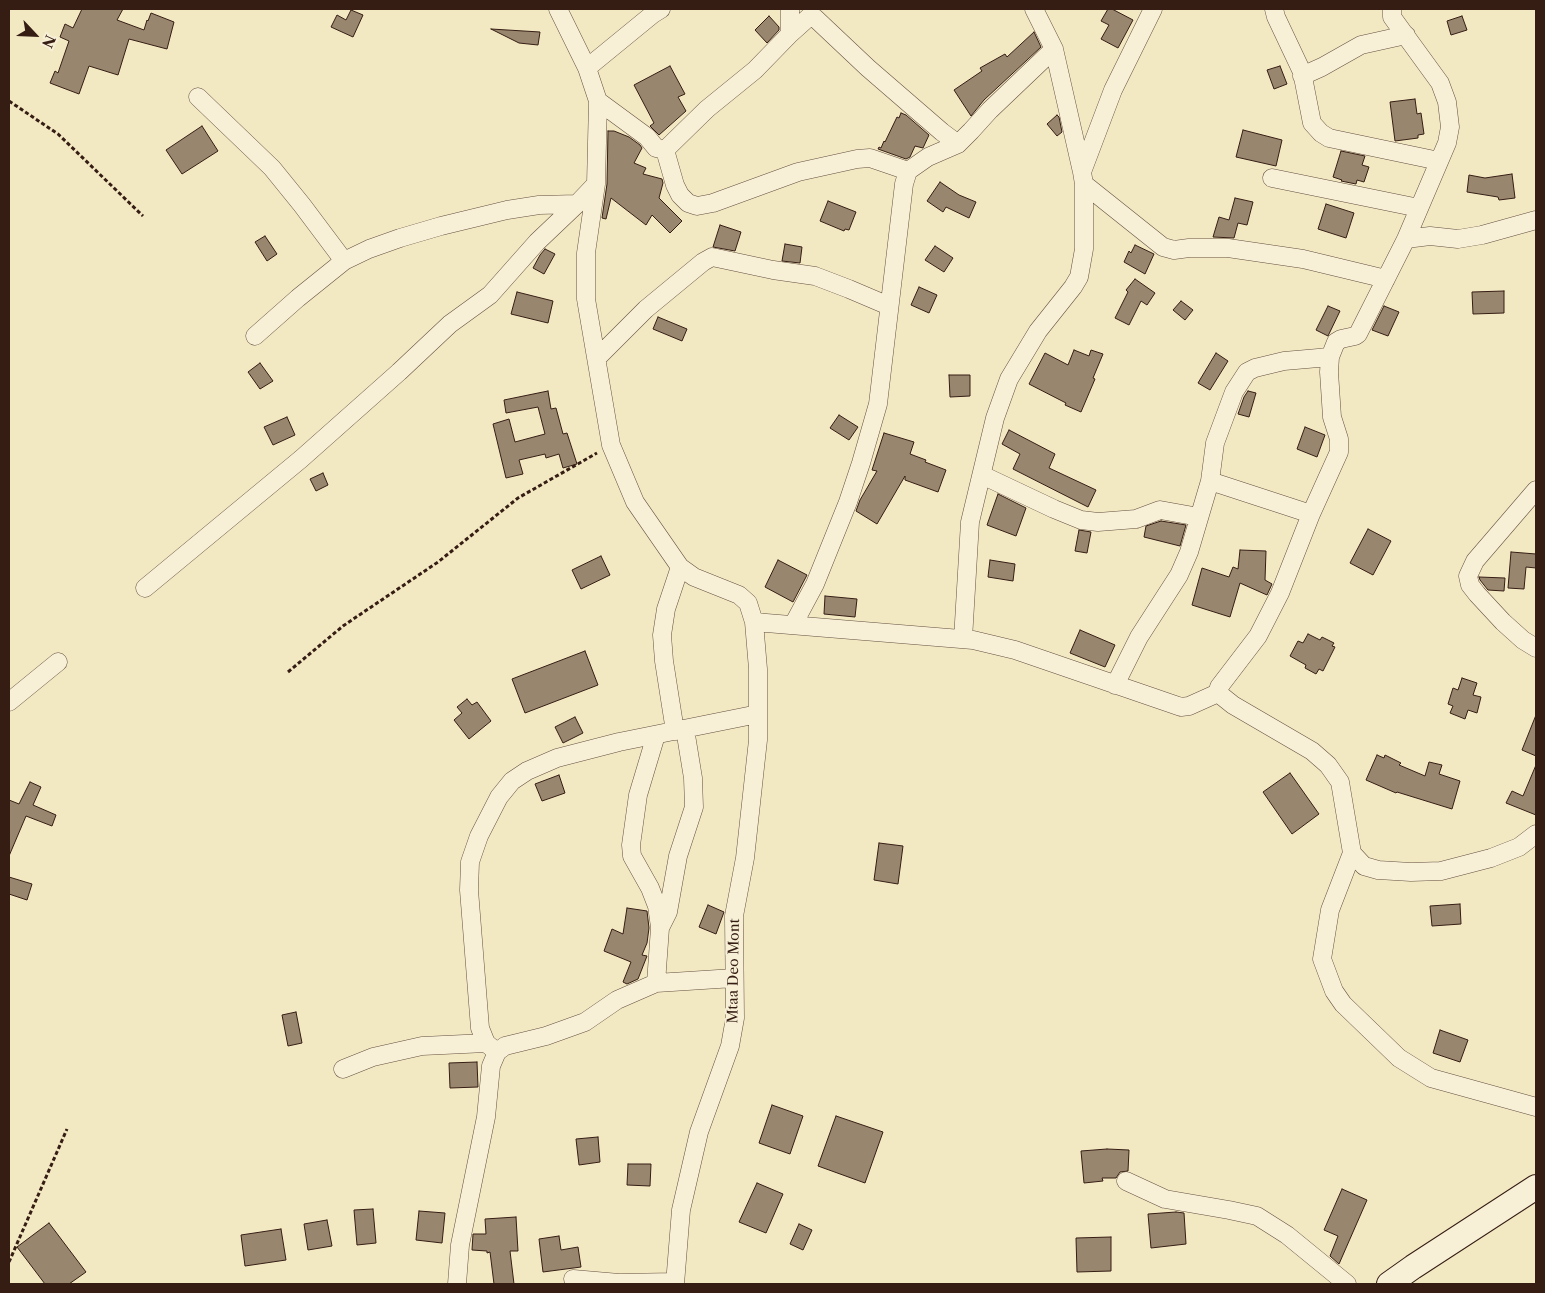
<!DOCTYPE html>
<html>
<head>
<meta charset="utf-8">
<style>
	body { margin:0 }
	#map { position:relative; width:1545px; height:1293px; overflow:hidden; background:#f2e8c2; font-family:"Libre Caslon Text",serif }
	canvas { display:block }
	.frame { position:absolute; inset:0; border:10px solid #361d14; pointer-events:none }
	.north { position:absolute; left:10px; top:10px; width:50px; height:50px; -webkit-text-stroke:4px #f7f0d7; paint-order:stroke; rotate:115deg; font-size:14px; font-weight:700; line-height:20px; text-align:center; color:#361d14 }
	.north::after { content:''; display:block; margin:auto; width:18px; height:22px; background:#361d14; clip-path:polygon(50% 0,100% 100%,50% 72%,0 100%) }
</style>
</head>
<body>
<div id="map">
<canvas width="1545" height="1293"></canvas>
<div class="frame"></div>
<div class="north">N</div>
</div>
<script>
const ctx = document.querySelector('canvas').getContext('2d');
ctx.lineJoin = 'round';
function fill(path, color) {
  ctx.fillStyle = color;
  ctx.fill(path, 'evenodd');
}
function toPath(rows) {
  const path = new Path2D();
  for (const r of rows) {
    path.moveTo(r[0], r[1]);
    for (let i = 2; i < r.length; i += 2) path.lineTo(r[i], r[i + 1]);
  }
  return path;
}
function strokePath(path, color, width, dash) {
  ctx.strokeStyle = color;
  ctx.lineWidth = width;
  ctx.lineCap = dash ? 'butt' : 'round';
  ctx.setLineDash(dash || []);
  ctx.stroke(path);
}
function label(font, color, halo, rows, align = 'center') {
  ctx.font = font + ' "Libre Caslon Text",serif';
  ctx.lineWidth = 4;
  ctx.setLineDash([]);
  ctx.textBaseline = 'middle';
  ctx.strokeStyle = halo;
  ctx.fillStyle = color;
  for (const [text, x, y, turn = 0] of rows) {
    ctx.save();
    ctx.translate(x, y);
    ctx.rotate((+turn || 0) * Math.PI / 180);
    ctx.textAlign = isNaN(turn) ? turn : align;
    if (halo) ctx.strokeText(text, 0, 0);
    ctx.fillText(text, 0, 0);
    ctx.restore();
  }
}
const building = toPath([
	[82,9,123,9,117,20,144,30,147,20,148,21,151,13,174,22,167,49,129,39,118,75,89,66,79,94,50,83,55,71,58,73,69,41,60,37,65,24,73,28,82,9],
	[1108,9,1112,9,1133,20,1118,48,1101,39,1109,25,1101,21,1108,9],
	[351,10,363,15,353,37,331,27,337,15,346,20,351,10],
	[769,16,779,27,779,30,767,43,755,30,769,16],
	[1462,16,1467,30,1451,35,1447,21,1462,16],
	[491,29,540,32,538,45,519,43,491,29],
	[1034,32,1041,47,984,100,971,116,954,90,982,71,980,68,1005,54,1007,57,1034,32],
	[670,66,685,94,678,97,686,111,659,135,650,126,654,123,634,85,670,66],
	[1280,66,1287,84,1274,89,1267,70,1280,66],
	[1415,99,1417,114,1421,113,1424,134,1418,135,1418,138,1395,141,1390,102,1415,99],
	[901,113,906,115,929,135,923,148,915,146,910,157,906,159,878,149,879,147,881,148,884,141,885,142,897,117,899,118,901,113],
	[1057,115,1059,117,1062,132,1057,136,1047,124,1057,115],
	[202,126,218,151,182,174,166,150,202,126],
	[1243,130,1282,140,1276,166,1236,157,1243,130],
	[608,131,614,131,629,137,640,145,642,148,634,163,646,168,643,174,662,179,663,183,659,198,682,221,670,233,652,215,646,225,611,198,606,219,602,218,607,184,608,131],
	[1341,151,1365,156,1362,165,1369,167,1364,182,1357,180,1356,184,1341,181,1342,180,1333,177,1341,151],
	[1512,174,1515,198,1499,200,1498,197,1467,192,1469,175,1485,178,1512,174],
	[940,182,959,195,976,202,969,218,946,207,943,212,927,201,940,182],
	[1235,198,1253,202,1247,225,1238,223,1234,238,1213,237,1219,217,1229,220,1235,198],
	[828,201,856,212,849,230,845,229,844,231,820,221,828,201],
	[1326,204,1354,213,1346,238,1318,229,1326,204],
	[720,225,741,232,735,251,713,247,720,225],
	[265,236,277,254,267,261,255,242,265,236],
	[785,244,802,247,800,263,782,261,785,244],
	[1135,245,1154,254,1145,274,1124,262,1129,251,1131,253,1135,245],
	[935,246,953,258,944,272,925,260,935,246],
	[545,249,555,254,544,274,533,268,540,255,545,249],
	[1135,279,1155,293,1147,305,1141,301,1129,325,1115,318,1128,292,1126,290,1135,279],
	[919,287,937,295,929,313,911,305,919,287],
	[1504,291,1504,313,1473,314,1472,292,1504,291],
	[517,292,553,301,548,323,511,314,517,292],
	[1181,301,1193,310,1185,320,1173,310,1181,301],
	[1328,306,1340,311,1328,336,1316,330,1328,306],
	[1384,306,1399,312,1388,336,1372,330,1384,306],
	[658,317,687,329,682,341,653,329,658,317],
	[1074,350,1089,356,1091,350,1103,354,1093,378,1095,379,1081,412,1065,405,1066,403,1029,384,1045,353,1068,365,1074,350],
	[1216,353,1228,361,1210,390,1198,383,1216,353],
	[260,363,273,381,260,389,248,372,260,363],
	[949,375,970,375,970,396,950,397,949,375],
	[548,391,551,409,556,408,563,434,567,433,577,464,563,468,559,454,546,458,545,454,519,460,523,474,506,478,493,424,509,419,515,442,545,434,538,407,506,413,504,400,548,391],
	[1248,391,1256,393,1249,417,1238,414,1244,397,1248,391],
	[839,415,858,427,849,440,830,428,839,415],
	[287,417,295,435,273,445,264,427,287,417],
	[1305,427,1325,435,1317,457,1297,449,1305,427],
	[1009,430,1055,454,1049,468,1096,490,1088,507,1013,469,1020,454,1002,444,1009,430],
	[884,433,914,442,910,454,926,460,925,462,946,470,938,492,905,480,905,476,877,524,856,511,860,500,877,471,872,470,884,433],
	[323,473,328,485,316,491,310,479,323,473],
	[998,494,1026,508,1016,536,987,525,998,494],
	[1161,521,1186,525,1180,546,1144,537,1146,526,1161,521],
	[1368,529,1391,541,1373,575,1350,563,1368,529],
	[1079,530,1091,532,1087,553,1075,551,1079,530],
	[1240,550,1266,551,1265,580,1272,584,1267,595,1240,583,1230,617,1192,605,1202,568,1229,577,1233,567,1238,569,1240,550],
	[1511,552,1536,554,1536,568,1526,567,1524,589,1508,588,1511,552],
	[601,556,610,575,581,589,572,570,601,556],
	[778,560,807,575,793,602,765,587,778,560],
	[990,560,1015,564,1013,581,988,577,990,560],
	[1479,577,1505,578,1504,591,1488,590,1480,580,1479,577],
	[825,596,857,599,855,617,824,614,825,596],
	[1080,630,1115,645,1105,667,1070,653,1080,630],
	[1308,634,1320,640,1322,637,1334,643,1332,646,1335,647,1323,671,1319,669,1316,674,1305,668,1306,665,1290,656,1298,641,1303,643,1308,634],
	[585,651,598,685,525,713,512,679,585,651],
	[1462,678,1477,683,1473,695,1481,697,1477,713,1468,710,1465,719,1450,713,1453,706,1448,704,1453,688,1458,690,1462,678],
	[467,699,472,705,477,702,491,721,469,739,454,720,462,713,457,707,467,699],
	[1536,715,1536,756,1522,750,1536,715],
	[575,717,583,733,563,743,555,727,575,717],
	[1377,755,1384,758,1385,755,1401,763,1399,765,1425,776,1429,762,1442,765,1439,774,1460,781,1452,809,1397,792,1396,793,1366,780,1377,755],
	[1536,765,1536,815,1506,803,1512,791,1523,796,1536,765],
	[1290,773,1319,814,1292,834,1263,792,1290,773],
	[559,775,565,793,542,801,535,784,559,775],
	[30,782,41,787,33,805,56,815,52,826,26,816,9,856,9,800,19,804,30,782],
	[879,843,903,846,898,884,874,880,879,843],
	[9,877,32,884,27,900,9,894,9,877],
	[1460,904,1461,924,1432,926,1430,906,1460,904],
	[708,905,724,912,716,934,699,927,708,905],
	[627,908,647,911,649,928,647,943,642,955,647,956,638,979,627,984,623,982,631,962,604,951,612,929,623,934,627,908],
	[296,1012,302,1043,288,1046,282,1015,296,1012],
	[1440,1030,1468,1040,1460,1062,1433,1053,1440,1030],
	[477,1062,478,1087,450,1088,449,1063,477,1062],
	[772,1105,803,1116,790,1154,759,1143,772,1105],
	[836,1116,883,1132,865,1183,818,1166,836,1116],
	[598,1137,600,1162,579,1165,576,1139,598,1137],
	[1107,1149,1129,1150,1128,1171,1120,1172,1116,1178,1102,1178,1103,1181,1084,1183,1081,1151,1107,1149],
	[628,1164,651,1164,650,1186,627,1185,628,1164],
	[757,1183,783,1194,766,1233,739,1222,757,1183],
	[1342,1189,1367,1200,1339,1264,1330,1256,1338,1236,1324,1230,1342,1189],
	[373,1209,376,1243,357,1245,354,1210,373,1209],
	[419,1211,445,1213,442,1243,416,1240,419,1211],
	[1176,1212,1184,1213,1186,1244,1151,1248,1148,1214,1176,1212],
	[516,1217,518,1251,510,1251,514,1284,494,1284,490,1252,487,1253,487,1251,472,1250,473,1234,486,1234,485,1219,516,1217],
	[327,1220,332,1246,308,1250,304,1224,327,1220],
	[49,1223,86,1272,69,1284,45,1284,17,1247,49,1223],
	[799,1224,812,1230,803,1250,790,1244,799,1224],
	[281,1229,286,1260,245,1266,241,1235,281,1229],
	[559,1236,561,1250,578,1247,581,1267,543,1272,539,1239,559,1236],
	[1111,1237,1111,1271,1077,1272,1076,1238,1111,1237]
]);
const path = toPath([
	[9,101,58,134,143,216],
	[288,672,343,626,438,562,518,498,597,453],
	[9,1262,67,1129]
]);
const street = toPath([
	[558,9,587,68,598,101,596,184,586,253,586,299,611,445,635,502,680,567,694,577,739,595,748,603,754,622,758,669,758,740,745,858,734,916,735,1018,730,1046,699,1132,681,1210,675,1284],
	[1274,9,1276,17,1302,72,1312,123,1321,133,1329,138,1439,161],
	[1392,9,1392,17,1440,83,1447,102,1450,127,1447,143,1406,239,1358,334,1355,336,1341,339,1336,342,1330,357,1329,372,1332,417,1339,439,1339,452,1311,514,1280,593,1258,636,1219,687,1218,693,1233,705,1312,751,1328,765,1340,782,1352,853,1364,866,1378,870,1411,872,1441,871,1491,858,1519,847,1536,834],
	[790,34,790,9],
	[587,68,653,14,661,9],
	[1302,76,1322,67,1361,45,1406,35],
	[198,97,272,168,302,205,344,261],
	[598,101,647,137,656,148,665,150,675,185,680,195,688,203,697,206,713,203,798,172,857,159,870,158,908,171],
	[665,150,707,109,755,70,790,34,809,17,815,18,868,68,942,132,958,144],
	[1082,172,1113,90,1153,9],
	[1272,178,1419,208],
	[1084,184,1163,247,1174,250,1189,248,1228,248,1303,259,1386,279],
	[1406,239,1430,236,1458,239,1482,235,1536,220],
	[255,336,298,298,344,261,369,249,400,238,441,226,507,210,539,205,577,204],
	[597,358,646,309,703,262,712,257,773,270,815,276,849,289,889,306],
	[982,475,1054,509,1081,520,1098,522,1136,519,1160,510,1199,517],
	[1210,481,1311,514],
	[1536,490,1475,561,1468,576,1470,585,1477,594,1503,622,1523,640,1536,648],
	[145,588,301,459,399,372,450,324,490,295,537,242,577,204,596,184],
	[754,622,973,640,1015,650,1181,707,1189,706,1218,693],
	[793,625,815,584,848,502,861,463,878,404,904,184,908,171,928,157,958,144,971,131,990,110,1054,49],
	[963,639,970,522,995,418,1009,379,1038,331,1073,287,1079,277,1084,249,1084,184,1082,172,1054,49,1034,9],
	[1115,685,1139,637,1179,575,1189,552,1210,481,1215,443,1234,392,1247,372,1255,368,1284,361,1330,357],
	[9,702,58,662],
	[675,731,664,661,662,635,666,609,680,567],
	[656,735,638,795,631,845,632,856,650,888,657,906,660,927],
	[1352,853,1330,910,1322,959,1334,991,1343,1004,1399,1058,1431,1078,1536,1107],
	[656,983,660,928,668,912,678,856,694,807,693,778,685,729],
	[497,1052,486,1043,480,1028,469,890,470,862,479,836,499,797,512,781,527,771,557,758,619,742,758,714],
	[343,1069,373,1057,422,1046,486,1043],
	[1126,1181,1165,1199,1229,1210,1257,1216,1287,1235,1347,1284],
	[573,1279,619,1283,675,1282],
	[457,1284,460,1245,486,1117,491,1066,497,1052,505,1046,546,1036,585,1022,617,1000,656,983,734,978]
]);
const secondary = toPath([
	[1389,1284,1413,1267,1536,1187]
]);
const streetNames = [
	["Mtaa Deo Mont",734,971,-89]
];
fill(building, '#98876e');
strokePath(building, '#361d14', 1);
strokePath(street, '#655040', 19);
strokePath(secondary, '#361d14', 26);
strokePath(path, '#361d14', 3, [4, 2.5]);
strokePath(street, '#f7f0d7', 18);
strokePath(secondary, '#f7f0d7', 24);
label('14px', '#361d14', '#f7f0d7', streetNames);
</script>
</body>
</html>
